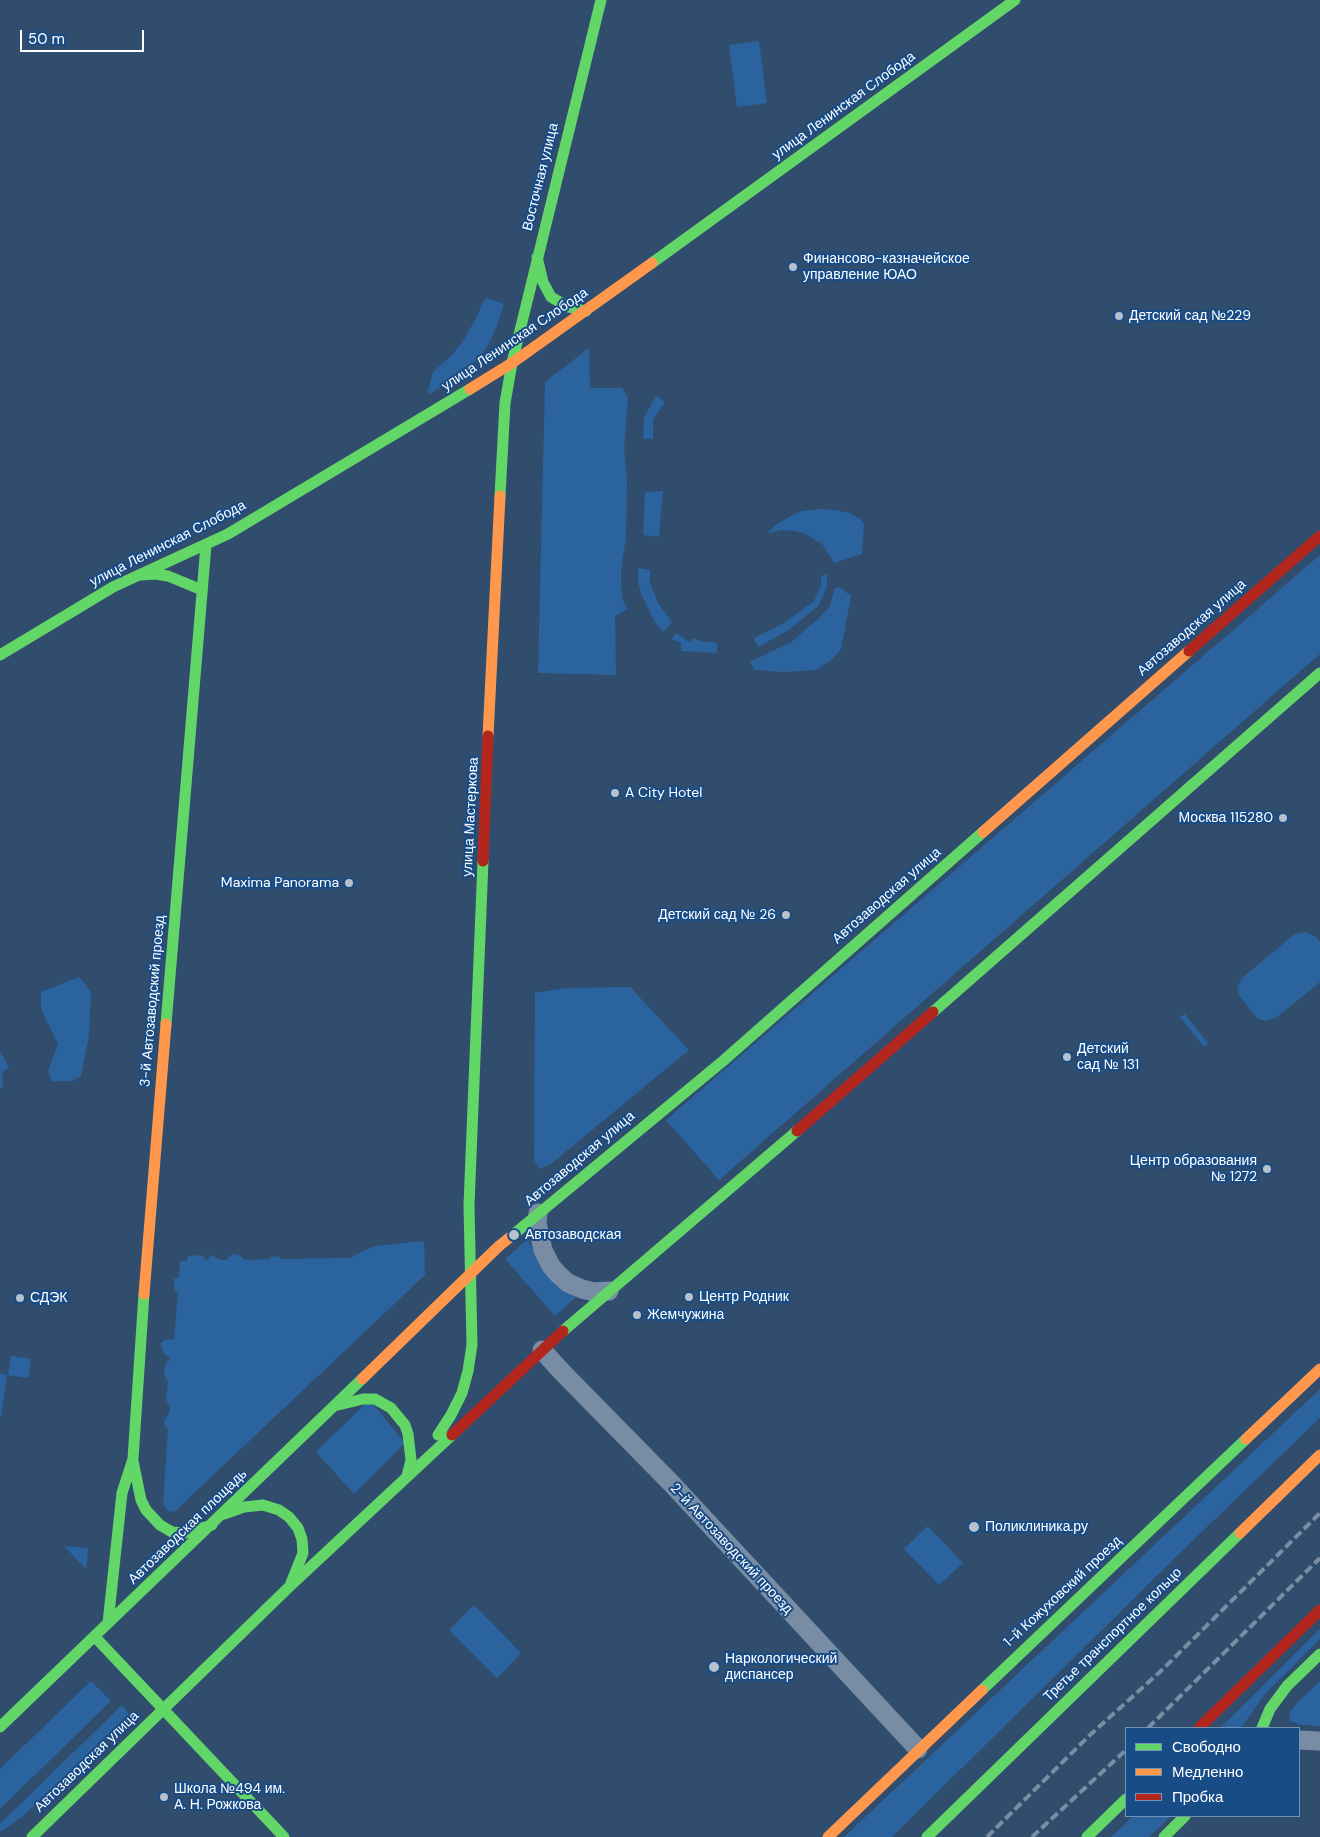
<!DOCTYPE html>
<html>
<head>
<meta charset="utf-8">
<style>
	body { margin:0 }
	#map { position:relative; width:1320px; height:1837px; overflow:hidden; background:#314d6e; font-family:"DM Sans",sans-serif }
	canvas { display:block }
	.legend { position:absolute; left:1125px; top:1727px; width:175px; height:90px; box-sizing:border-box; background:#184c87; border:1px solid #7494b7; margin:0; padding:6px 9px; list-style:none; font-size:15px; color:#fff }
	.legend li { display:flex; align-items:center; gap:10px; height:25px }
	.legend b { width:25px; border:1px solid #7494b7 }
	.scale { position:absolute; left:20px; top:30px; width:124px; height:22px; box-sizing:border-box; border:2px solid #fff; border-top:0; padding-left:6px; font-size:15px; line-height:18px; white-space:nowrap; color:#fff; -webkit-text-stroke:4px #184c87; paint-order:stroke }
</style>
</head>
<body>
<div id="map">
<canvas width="1320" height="1837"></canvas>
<ul class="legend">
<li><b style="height:6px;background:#63d668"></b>Свободно</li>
<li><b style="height:6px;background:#ff974d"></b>Медленно</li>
<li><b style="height:6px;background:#b3261e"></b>Пробка</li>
</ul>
<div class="scale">50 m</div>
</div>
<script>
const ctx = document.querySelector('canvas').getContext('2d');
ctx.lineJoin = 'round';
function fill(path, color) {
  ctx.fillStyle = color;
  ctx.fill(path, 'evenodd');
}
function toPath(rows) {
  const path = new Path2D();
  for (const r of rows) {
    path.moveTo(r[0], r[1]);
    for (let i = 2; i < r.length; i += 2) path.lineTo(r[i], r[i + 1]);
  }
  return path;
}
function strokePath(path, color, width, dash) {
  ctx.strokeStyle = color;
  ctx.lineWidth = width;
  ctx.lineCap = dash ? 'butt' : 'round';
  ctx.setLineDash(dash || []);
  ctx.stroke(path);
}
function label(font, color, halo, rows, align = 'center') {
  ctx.font = font + ' "DM Sans",sans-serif';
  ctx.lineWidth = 4;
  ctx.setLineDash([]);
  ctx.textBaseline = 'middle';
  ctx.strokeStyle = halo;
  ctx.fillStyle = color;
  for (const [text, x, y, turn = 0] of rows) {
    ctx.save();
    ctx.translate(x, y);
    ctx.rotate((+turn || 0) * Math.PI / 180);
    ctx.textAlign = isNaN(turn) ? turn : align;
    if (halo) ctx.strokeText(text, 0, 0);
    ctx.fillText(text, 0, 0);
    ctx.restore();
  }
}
const green = toPath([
	[759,41,767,103,737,107,729,45],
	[486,298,504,304,495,331,488,345,478,359,464,371,429,395,428,391,433,372,453,354,465,338,477,316,484,300],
	[589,348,590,388,622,388,628,398,624,448,627,481,626,537,621,570,621,587,623,601,628,609,615,616,616,675,538,673,545,382],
	[656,396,665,402,653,420,653,439,643,439,644,417],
	[663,491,659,537,643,535,645,492],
	[819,509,835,510,850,513,860,519,864,524,862,554,834,563,823,545,806,534,795,531,783,530,767,533,777,524,791,516,802,511],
	[1320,555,1320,654,719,1180,666,1120],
	[638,568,650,570,650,582,658,603,672,622,663,632,655,622,642,596,638,582],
	[827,574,827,587,818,606,789,630,758,647,754,638,786,622,814,601,821,585,821,576],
	[839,587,851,596,841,649,833,659,816,670,784,672,754,670,750,662,791,642,818,619,830,606,835,588],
	[676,633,689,642,694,638,700,641,717,643,717,653,681,651,681,643,671,639],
	[1306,932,1316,937,1320,942,1320,982,1277,1017,1267,1021,1258,1019,1240,997,1237,987,1243,977,1295,934],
	[79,977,91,992,89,1036,81,1076,73,1081,52,1081,48,1071,58,1044,41,1009,41,992],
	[630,987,689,1050,552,1163,540,1169,534,1160,535,993,566,988],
	[1185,1014,1208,1043,1204,1047,1180,1017],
	[0,1051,9,1067,2,1073,3,1086,0,1089],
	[528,1239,543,1270,577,1296,555,1316,505,1259],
	[424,1241,425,1275,174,1512,167,1510,163,1503,168,1429,165,1426,164,1421,169,1413,170,1406,166,1400,168,1382,164,1375,165,1366,170,1358,163,1352,161,1343,165,1340,174,1339,178,1293,174,1290,174,1279,179,1277,180,1261,187,1261,188,1256,201,1255,205,1258,205,1260,208,1260,211,1255,221,1260,227,1260,230,1256,233,1254,239,1255,245,1260,270,1259,272,1256,280,1257,281,1259,349,1258,375,1246],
	[11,1356,31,1359,28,1378,8,1375],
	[0,1374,7,1375,1,1417,0,1417],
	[1320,1389,1320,1418,1183,1550,892,1837,844,1837],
	[366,1403,373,1404,405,1443,354,1494,316,1452],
	[928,1526,963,1563,939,1585,904,1549],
	[64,1546,88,1548,86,1569],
	[474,1605,521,1653,497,1678,449,1630],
	[1320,1629,1320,1639,1265,1694,1241,1728,1220,1728],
	[91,1681,111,1701,0,1809,0,1769],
	[1320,1681,1320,1726,1302,1725,1290,1721,1289,1717,1290,1712,1295,1705],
	[122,1705,129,1714,22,1817,0,1832,0,1824],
	[1133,1816,1171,1816,1149,1837,1111,1837]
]);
const street = toPath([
	[538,1213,537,1223,543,1250,551,1266,558,1274,568,1283,582,1289,594,1292,609,1291],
	[542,1350,562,1372,671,1483,918,1749],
	[1299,1740,1320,1741]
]);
const fast = toPath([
	[537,257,543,282,551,297,568,307,586,311],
	[652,263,1015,0],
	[500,496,505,403,512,363,601,0],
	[141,575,155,574,168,576,202,590],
	[0,655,113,587,228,534,470,389],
	[933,1012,1320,673],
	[166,1024,206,545],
	[514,1234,723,1061,983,832],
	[563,1331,797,1131],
	[334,1406,363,1399,375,1399,391,1408,405,1425,408,1434,411,1460,407,1476],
	[438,1435,451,1415,462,1393,468,1371,472,1345,469,1205,483,861],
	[133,1461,141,1500,146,1510,160,1525,172,1532,185,1533,212,1525],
	[224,1514,244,1507,263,1505,279,1510,289,1517,298,1528,302,1539,303,1553,291,1583],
	[108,1623,122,1493,133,1459,144,1294],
	[95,1637,284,1837],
	[982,1690,1246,1439],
	[0,1727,362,1379],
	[1262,1728,1270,1709,1287,1686,1320,1654],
	[32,1837,289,1587,452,1435],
	[927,1837,1240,1533],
	[1087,1837,1126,1799],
	[1164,1837,1185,1816]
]);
const slow = toPath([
	[470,389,512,363,652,263],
	[488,736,500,496],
	[983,832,1189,651],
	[144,1294,166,1024],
	[362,1379,499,1246,514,1234],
	[1246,1439,1320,1369],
	[1240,1533,1320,1455],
	[828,1837,982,1690]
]);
const jam = toPath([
	[1189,651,1320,536],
	[483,861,488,736],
	[797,1131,933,1012],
	[452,1435,563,1331],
	[1199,1728,1320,1610]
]);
const rail = toPath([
	[1148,1728,1320,1558],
	[987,1837,1090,1735,1162,1670,1320,1513],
	[1032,1837,1126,1750]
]);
const markers = [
	[793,267,5,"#b7c1cc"],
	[1119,316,5,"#b7c1cc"],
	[615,793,5,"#b7c1cc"],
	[1283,818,5,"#b7c1cc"],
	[349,883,5,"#b7c1cc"],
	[786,915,5,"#b7c1cc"],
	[1067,1057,5,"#b7c1cc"],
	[1267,1169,5,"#b7c1cc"],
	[514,1235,6,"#b7c1cc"],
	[689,1297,5,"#b7c1cc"],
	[20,1298,5,"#b7c1cc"],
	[637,1315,5,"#b7c1cc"],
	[974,1527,6,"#b7c1cc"],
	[714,1667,6,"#b7c1cc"],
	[164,1797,5,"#b7c1cc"]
];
const streetNames = [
	["улица Ленинская Слобода",844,106,-36],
	["Восточная улица",541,177,-76],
	["улица Ленинская Слобода",515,340,-34],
	["улица Ленинская Слобода",168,544,-27],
	["Автозаводская улица",1192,628,-41],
	["улица Мастеркова",471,817,-87],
	["Автозаводская улица",887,896,-41],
	["3-й Автозаводский проезд",153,1001,-85],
	["Автозаводская улица",580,1159,-40],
	["Автозаводская площадь",188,1527,-44],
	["2-й Автозаводский проезд",731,1549,47],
	["1-й Кожуховский проезд",1063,1592,-43],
	["Третье транспортное кольцо",1113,1635,-44],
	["Автозаводская улица",87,1762,-44]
];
const poiNames = [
	["Финансово-казначейское",803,259],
	["управление ЮАО",803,275],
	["Детский сад №229",1129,316],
	["A City Hotel",625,793],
	["Москва 115280",1273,818,"right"],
	["Maxima Panorama",339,883,"right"],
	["Детский сад № 26",776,915,"right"],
	["Детский",1077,1049],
	["сад № 131",1077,1065],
	["Центр образования",1257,1161,"right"],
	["№ 1272",1257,1177,"right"],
	["Автозаводская",525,1235],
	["Центр Родник",699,1297],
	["СДЭК",30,1298],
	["Жемчужина",647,1315],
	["Поликлиника.ру",985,1527],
	["Наркологический",725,1659],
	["диспансер",725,1675],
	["Школа №494 им.",174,1789],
	["А. Н. Рожкова",174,1805]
];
fill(green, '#2b639e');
strokePath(street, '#788ca3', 19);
strokePath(fast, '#63d668', 11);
strokePath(slow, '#ff974d', 11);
strokePath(jam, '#b3261e', 11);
strokePath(rail, '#798da3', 4, [9, 4]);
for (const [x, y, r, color] of markers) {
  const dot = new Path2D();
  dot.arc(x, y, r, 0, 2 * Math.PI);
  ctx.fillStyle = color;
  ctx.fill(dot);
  strokePath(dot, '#184c87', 2);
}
label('14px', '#fff', '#184c87', streetNames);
label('14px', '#fff', '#184c87', poiNames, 'left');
</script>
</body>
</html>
